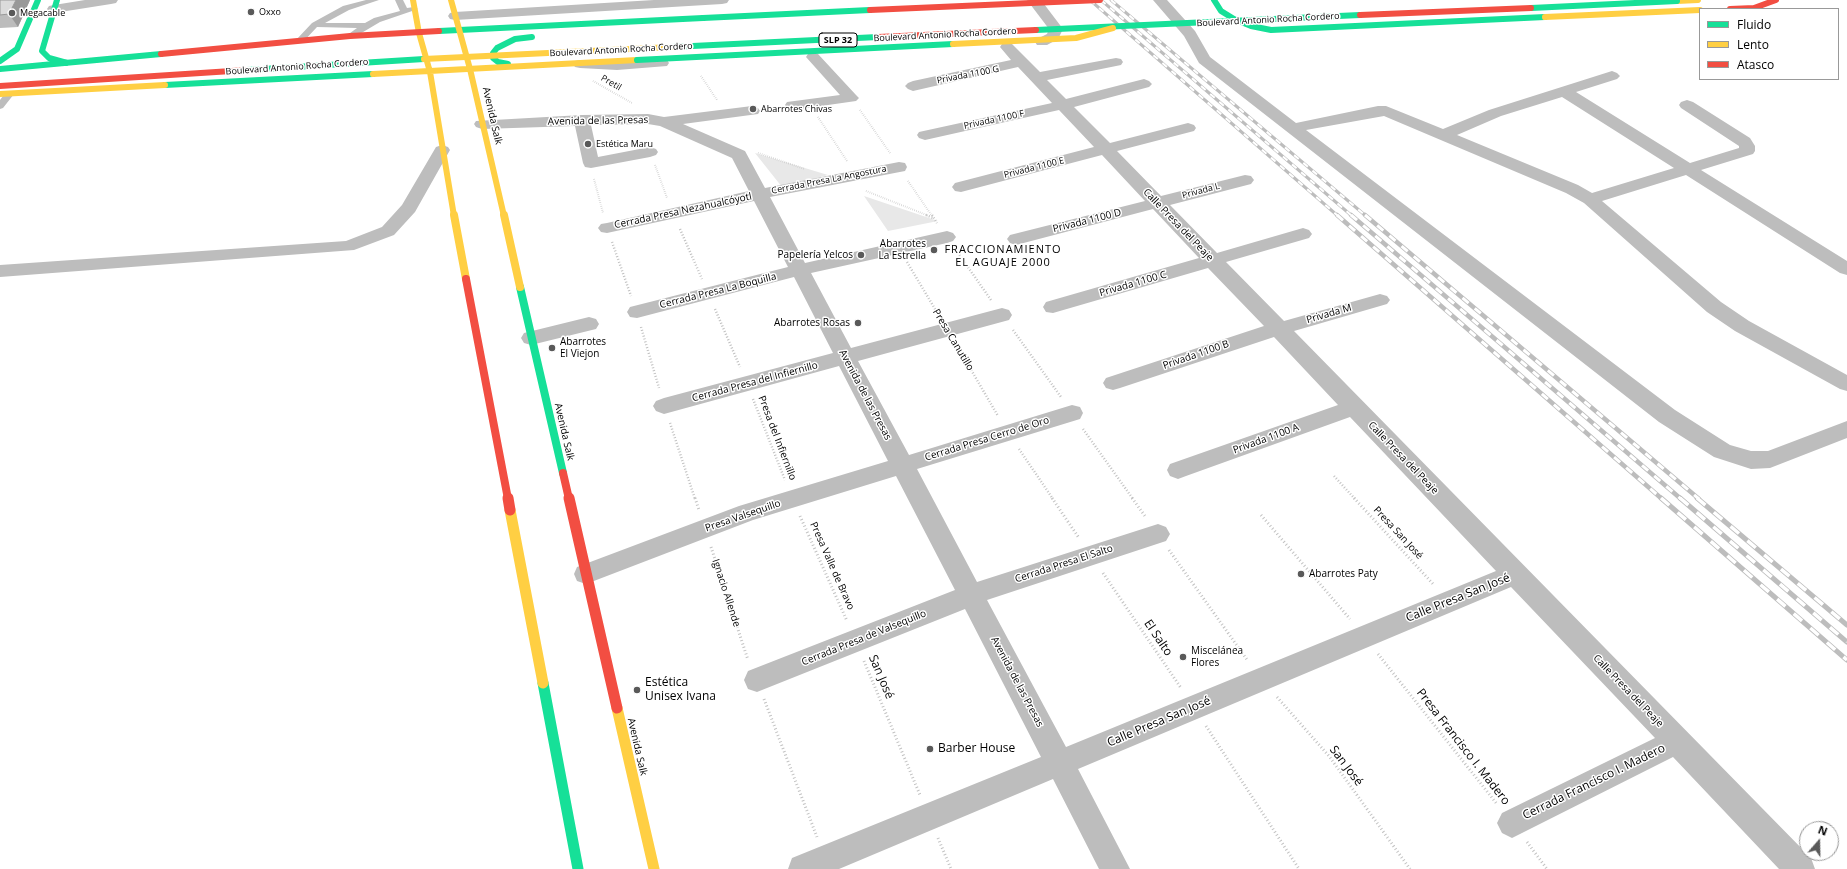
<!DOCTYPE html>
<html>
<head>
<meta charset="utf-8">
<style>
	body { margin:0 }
	#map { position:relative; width:1847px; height:869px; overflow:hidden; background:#fff; font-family:"Open Sans",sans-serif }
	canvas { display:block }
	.legend { position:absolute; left:1699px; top:8px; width:140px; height:72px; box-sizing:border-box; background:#fff; border:1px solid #999; margin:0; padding:5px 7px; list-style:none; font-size:12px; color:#000 }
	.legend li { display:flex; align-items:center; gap:8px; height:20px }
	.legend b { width:20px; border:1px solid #999 }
	.north { position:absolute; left:1799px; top:821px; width:40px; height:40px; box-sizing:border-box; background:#fff; border:1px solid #999; border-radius:50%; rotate:20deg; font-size:11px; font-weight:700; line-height:16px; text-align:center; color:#000 }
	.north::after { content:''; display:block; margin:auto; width:14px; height:18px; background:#595959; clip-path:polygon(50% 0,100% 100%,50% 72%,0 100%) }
</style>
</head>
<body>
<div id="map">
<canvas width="1847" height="869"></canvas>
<ul class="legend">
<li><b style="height:5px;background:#16e098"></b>Fluido</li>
<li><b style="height:5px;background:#ffcf43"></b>Lento</li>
<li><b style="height:5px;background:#f24e42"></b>Atasco</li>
</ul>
<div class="north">N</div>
</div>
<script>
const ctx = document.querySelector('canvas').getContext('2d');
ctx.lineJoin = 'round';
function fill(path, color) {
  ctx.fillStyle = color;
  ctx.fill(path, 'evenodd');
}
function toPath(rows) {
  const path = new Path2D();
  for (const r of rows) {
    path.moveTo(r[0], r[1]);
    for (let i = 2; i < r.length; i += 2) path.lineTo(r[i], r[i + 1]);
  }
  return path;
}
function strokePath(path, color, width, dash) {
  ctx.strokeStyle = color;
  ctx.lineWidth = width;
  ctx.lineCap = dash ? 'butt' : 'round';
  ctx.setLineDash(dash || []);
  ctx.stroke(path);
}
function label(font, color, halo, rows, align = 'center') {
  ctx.font = font + ' "Open Sans",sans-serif';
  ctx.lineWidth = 3;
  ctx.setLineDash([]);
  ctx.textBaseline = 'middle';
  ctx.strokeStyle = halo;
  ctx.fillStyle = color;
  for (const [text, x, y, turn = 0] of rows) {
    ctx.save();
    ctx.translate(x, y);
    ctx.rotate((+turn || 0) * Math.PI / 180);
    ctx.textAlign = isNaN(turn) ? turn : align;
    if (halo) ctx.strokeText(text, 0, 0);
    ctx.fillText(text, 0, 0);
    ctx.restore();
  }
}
const green = toPath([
	[755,153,828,175,782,187],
	[864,196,938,221,888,231]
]);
const pathFar2 = toPath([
	[701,76,717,100],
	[593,81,632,103],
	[860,110,890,153],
	[818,117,847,161],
	[758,153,805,169],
	[655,165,667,198],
	[594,179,603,213],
	[908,181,932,216],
	[866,191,929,216]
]);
const pathFar1 = toPath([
	[926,215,933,218],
	[932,215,937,223],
	[680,229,702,279],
	[612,242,631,296],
	[956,250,991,300],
	[907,262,938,314],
	[715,309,740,367],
	[641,327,659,388],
	[1013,330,1061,397],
	[956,344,998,416],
	[753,399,785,480],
	[670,423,695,499],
	[1083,429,1133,499],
	[1019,449,1053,499],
	[1334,476,1355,499]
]);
const path = toPath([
	[695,498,699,510],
	[1052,498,1079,538],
	[1132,498,1145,516],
	[1354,498,1434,585],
	[1261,515,1350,619],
	[800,516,847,621],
	[711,547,748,660],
	[1169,550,1248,661],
	[1103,573,1181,688],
	[1378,654,1497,804],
	[864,661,920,795],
	[1277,697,1329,756,1410,869],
	[764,699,817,837],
	[1206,726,1299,869],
	[938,838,951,869],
	[1527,842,1547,869]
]);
const lane = toPath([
	[366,0,379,0,349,10,325,23,365,23,374,18,400,11,395,0,403,0,407,8,414,7,418,9,380,22,353,38,350,39,346,36,357,28,317,27,303,42,300,43,296,40,312,23,343,6,366,0],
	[9,91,14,94,3,108,0,109,0,100,6,92,9,91]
]);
const street = toPath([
	[85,0,118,0,116,3,111,4,54,13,49,12,47,9,49,6,54,5,85,0],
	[654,0,729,0,727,3,722,4,455,20,450,19,448,16,450,13,455,12,654,0],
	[1027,0,1041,0,1063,29,1058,39,1047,45,1037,45,1035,42,1037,39,1047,34,1049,29,1027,0],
	[1153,0,1167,0,1195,31,1210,57,1296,123,1378,106,1386,106,1443,129,1489,110,1612,71,1617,73,1620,76,1617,79,1576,92,1690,163,1739,148,1739,146,1681,108,1679,105,1681,102,1687,100,1693,102,1750,138,1755,146,1755,151,1753,154,1701,170,1847,261,1847,275,1840,273,1686,175,1602,201,1721,302,1749,321,1847,375,1847,391,1840,389,1735,331,1707,312,1584,203,1566,193,1384,116,1306,130,1675,410,1730,445,1751,451,1768,451,1847,421,1847,438,1770,468,1751,469,1714,457,1659,422,1199,63,1184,36,1153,0],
	[1562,97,1674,168,1592,193,1578,185,1457,135,1501,116,1562,97],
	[1007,43,1012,44,1040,72,1116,58,1121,59,1123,62,1121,65,1047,80,1066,99,1144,79,1149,81,1152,84,1149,87,1074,107,1110,143,1188,123,1194,125,1196,128,1194,131,1117,151,1161,196,1245,175,1251,176,1254,180,1251,184,1170,205,1217,253,1303,228,1309,230,1312,234,1309,238,1226,262,1284,321,1380,294,1387,296,1390,300,1387,304,1294,331,1811,858,1815,869,1779,869,1673,757,1522,833,1512,838,1502,833,1497,823,1502,813,1655,738,1511,587,1078,769,1130,869,1099,869,1053,779,839,869,788,869,792,858,1041,757,965,609,757,692,748,689,744,680,748,671,955,590,896,476,753,520,586,584,577,581,574,574,577,567,739,506,888,461,839,366,664,414,656,411,653,406,656,401,664,398,833,353,794,277,637,318,630,317,627,312,630,307,788,267,754,201,607,233,601,232,598,228,601,224,607,223,749,191,732,158,660,126,648,124,591,125,598,157,650,147,656,149,658,152,656,155,650,157,591,168,585,167,583,163,575,126,482,129,476,127,474,124,476,121,582,115,648,114,664,117,752,106,758,108,760,111,758,114,683,124,745,151,765,188,899,162,905,163,907,167,905,171,770,197,805,263,947,231,953,233,956,237,953,241,947,243,811,273,851,348,1002,308,1009,310,1012,315,1009,320,858,361,909,455,1072,405,1080,407,1083,413,1080,419,917,469,977,582,1158,524,1166,527,1170,534,1166,541,987,600,1066,747,1496,571,1350,417,1186,476,1178,479,1170,476,1167,470,1170,464,1338,405,1274,337,1120,388,1113,390,1106,388,1103,383,1106,378,1264,326,1208,268,1053,313,1046,312,1043,307,1046,302,1199,258,1153,209,1016,245,1010,243,1007,239,1010,235,1145,201,1102,155,961,192,955,191,952,187,955,183,1094,147,1059,110,925,140,919,138,917,135,919,132,1052,103,1018,67,913,91,908,89,905,86,908,83,913,81,1011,60,1000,47,1002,44,1007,43],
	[813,53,818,54,856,95,859,98,856,101,793,110,787,108,785,105,787,102,840,95,806,57,808,54,813,53],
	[662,59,667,60,669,63,667,66,617,70,580,68,575,67,573,64,575,61,580,60,617,62,662,59],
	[442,145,448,147,450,150,415,212,394,235,354,250,0,277,0,265,346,241,382,227,402,205,436,147,442,145],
	[589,317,596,319,599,324,596,329,531,345,524,343,521,338,524,333,589,317]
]);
const fastFar2 = toPath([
	[57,0,42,51,49,58,67,63],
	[1214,0,1221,11,1234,19,1251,26,1271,30,1545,17],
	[439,31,703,18],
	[0,61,17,49,38,0],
	[508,64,498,62,493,58,493,53,497,48,515,39,532,37],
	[0,69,161,54],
	[165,85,373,74]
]);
const fastFar1 = toPath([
	[520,287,563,473]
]);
const fast = toPath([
	[543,683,578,869]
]);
const slowFar2 = toPath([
	[413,0,419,33,430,72,454,216],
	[451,0,470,69,504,216],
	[1677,1,1698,0],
	[1545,17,1700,10],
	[373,74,637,60],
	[0,94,165,85]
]);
const slowFar1 = toPath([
	[454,215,466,279],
	[504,215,520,287]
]);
const slow = toPath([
	[510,510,543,683],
	[617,708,654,869]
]);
const jamFar2 = toPath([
	[1730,9,1754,8,1776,0],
	[161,54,350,36,439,31]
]);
const jamFar1 = toPath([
	[466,279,508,499],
	[563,473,569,499]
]);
const jam = toPath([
	[508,498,510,510],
	[569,498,617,708]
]);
const railFar2 = toPath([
	[1090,0,1338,216],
	[1101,0,1352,216],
	[1111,0,1366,216]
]);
const railFar1 = toPath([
	[1337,215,1662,499],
	[1351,215,1681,499],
	[1365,215,1699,499]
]);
const rail = toPath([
	[1661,498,1847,660],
	[1680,498,1847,642],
	[1697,498,1847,625]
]);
const fastBridge = toPath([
	[1531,8,1677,1],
	[703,18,870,10],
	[1036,30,1360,15],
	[672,47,878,37],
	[637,60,953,44],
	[247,70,424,59]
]);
const slowBridge = toPath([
	[953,44,1076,38,1113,28],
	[424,59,672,47]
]);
const jamBridge = toPath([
	[870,10,1100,0],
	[1360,15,1531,8],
	[878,37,1036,30],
	[0,86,247,70]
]);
const wall = toPath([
	[0,0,30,0,18,27,0,28]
]);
const shadedWall = toPath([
	[16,0,30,0,18,27,9,14]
]);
const building = toPath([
	[0,0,16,0,9,14,0,15,0,0]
]);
const markers = [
	[251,12,4,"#595959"],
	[12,13,4,"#595959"],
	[753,109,4,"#595959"],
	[588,144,4,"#595959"],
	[934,250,4,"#595959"],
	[861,255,4,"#595959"],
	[858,323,4,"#595959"],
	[552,348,4,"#595959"],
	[1301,574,4,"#595959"],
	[1183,657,4,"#595959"],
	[637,690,4,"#595959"],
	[930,749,4,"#595959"]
];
const farPoinames = [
	["Oxxo",259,12],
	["Megacable",20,13],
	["Abarrotes Chivas",761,109],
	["Estética Maru",596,144]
];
const farStreetnames = [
	["Boulevard Antonio Rocha Cordero",1268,20,-3],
	["Boulevard Antonio Rocha Cordero",945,35,-3],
	["Boulevard Antonio Rocha Cordero",621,50,-3],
	["Boulevard Antonio Rocha Cordero",297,67,-4],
	["Privada 1100 G",968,75,-11],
	["Pretil",611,83,30],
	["Privada 1100 F",994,120,-12],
	["Privada 1100 E",1034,168,-14],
	["Cerrada Presa La Angostura",829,180,-11],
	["Privada L",1201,191,-15]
];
const shields = [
	[838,40,38]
];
const shieldNames = [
	["SLP 32",838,40]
];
const streetNames = [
	["Avenida Salk",492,116,77],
	["Avenida de las Presas",598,121,-1],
	["Cerrada Presa Nezahualcóyotl",683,211,-12],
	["Privada 1100 D",1087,221,-14],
	["Calle Presa del Peaje",1178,225,46],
	["Privada 1100 C",1133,284,-16],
	["Cerrada Presa La Boquilla",718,291,-14],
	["Privada M",1329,314,-16],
	["Presa Canutillo",953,340,59],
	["Privada 1100 B",1196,355,-19],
	["Cerrada Presa del Infiernillo",755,382,-15],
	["Avenida de las Presas",865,395,62],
	["Avenida Salk",564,432,77],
	["Presa del Infiernillo",777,438,69],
	["Cerrada Presa Cerro de Oro",987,439,-17],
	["Privada 1100 A",1266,439,-20],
	["Calle Presa del Peaje",1403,458,46],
	["Presa Valsequillo",743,516,-19],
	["Presa San José",1398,533,47],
	["Cerrada Presa El Salto",1064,564,-18],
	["Presa Valle de Bravo",832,566,66],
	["Ignacio Allende",726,593,72],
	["Cerrada Presa de Valsequillo",864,638,-22],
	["Avenida de las Presas",1017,682,62],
	["Calle Presa del Peaje",1628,691,46],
	["Avenida Salk",637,747,77]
];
const poiNames = [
	["Abarrotes",926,244],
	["La Estrella",926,256],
	["Papelería Yelcos",853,255],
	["Abarrotes Rosas",850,323],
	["Abarrotes",560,342,"left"],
	["El Viejon",560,354,"left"],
	["Abarrotes Paty",1309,574,"left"],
	["Miscelánea",1191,651,"left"],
	["Flores",1191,663,"left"]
];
const neighbourhoodNames = [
	["FRACCIONAMIENTO",1003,250],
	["EL AGUAJE 2000",1003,263]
];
const nearStreetnames = [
	["Calle Presa San José",1458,598,-22],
	["El Salto",1158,638,56],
	["San José",881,677,67],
	["Calle Presa San José",1159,722,-23],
	["Presa Francisco I. Madero",1463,747,52],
	["San José",1346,766,53],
	["Cerrada Francisco I. Madero",1594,782,-26]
];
const nearPoinames = [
	["Estética",645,683],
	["Unisex Ivana",645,697],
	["Barber House",938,749]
];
fill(green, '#e8e8e8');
strokePath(pathFar2, '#c2c2c2', 2, [0.5, 1.5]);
strokePath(pathFar1, '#c2c2c2', 2.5, [1, 2]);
strokePath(path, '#c2c2c2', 3, [1, 2.5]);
fill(lane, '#bdbdbd');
fill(street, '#bdbdbd');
strokePath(fastFar2, '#16e098', 6);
strokePath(fastFar1, '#16e098', 8);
strokePath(fast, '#16e098', 11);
strokePath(slowFar2, '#ffcf43', 6);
strokePath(slowFar1, '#ffcf43', 8);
strokePath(slow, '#ffcf43', 11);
strokePath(jamFar2, '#f24e42', 6);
strokePath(jamFar1, '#f24e42', 8);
strokePath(jam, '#f24e42', 11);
strokePath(railFar2, '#bdbdbd', 3);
strokePath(railFar1, '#bdbdbd', 4.5);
strokePath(rail, '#bdbdbd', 5);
strokePath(railFar2, '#fff', 2, [6]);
strokePath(railFar1, '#fff', 3, [8]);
strokePath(rail, '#fff', 3.5, [11]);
strokePath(fastBridge, '#16e098', 6);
strokePath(slowBridge, '#ffcf43', 6);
strokePath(jamBridge, '#f24e42', 6);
fill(wall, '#bcbcbc');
fill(shadedWall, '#999');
fill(building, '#dbdbdb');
strokePath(building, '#999', 1);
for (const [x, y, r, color] of markers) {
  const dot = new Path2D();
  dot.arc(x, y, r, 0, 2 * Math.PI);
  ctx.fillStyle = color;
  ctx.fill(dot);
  strokePath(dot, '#fff', 1.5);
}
label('9px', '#000', '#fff', farPoinames, 'left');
label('9px', '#000', '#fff', farStreetnames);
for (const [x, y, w] of shields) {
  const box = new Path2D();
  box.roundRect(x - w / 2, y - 7, w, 14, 3);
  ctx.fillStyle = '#fff';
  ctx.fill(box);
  strokePath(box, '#000', 1);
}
label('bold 9px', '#000', null, shieldNames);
label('10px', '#000', '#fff', streetNames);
label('10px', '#000', '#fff', poiNames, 'right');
ctx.letterSpacing = '1px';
label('11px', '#000', '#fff', neighbourhoodNames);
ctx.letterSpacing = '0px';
label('12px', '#000', '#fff', nearStreetnames);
label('12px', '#000', '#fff', nearPoinames, 'left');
</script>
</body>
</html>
